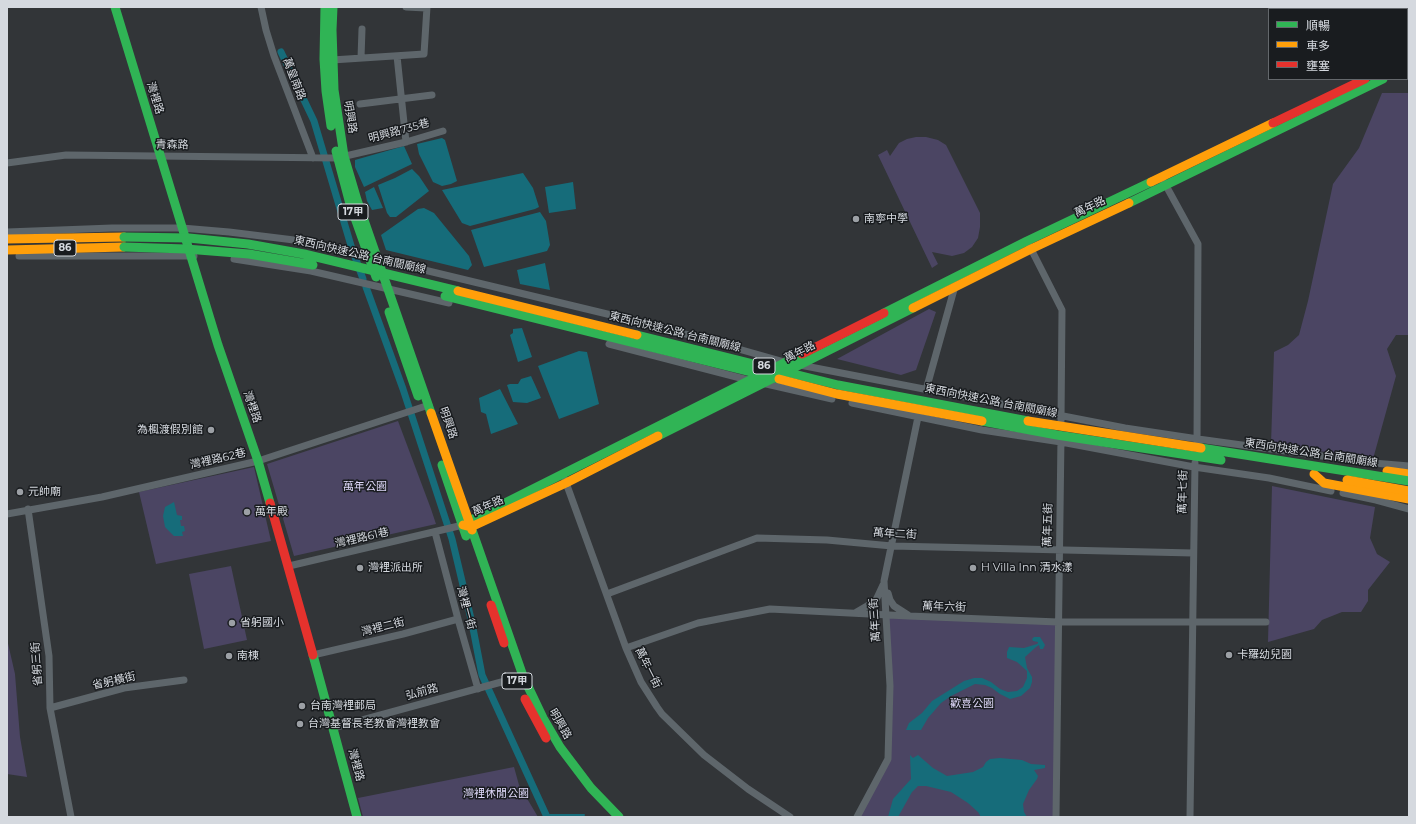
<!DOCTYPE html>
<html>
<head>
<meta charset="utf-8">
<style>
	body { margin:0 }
	#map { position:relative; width:1416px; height:824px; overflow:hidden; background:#323538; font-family:Montserrat,"Noto Sans TC",sans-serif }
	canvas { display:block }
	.frame { position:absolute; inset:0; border:8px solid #d5d9df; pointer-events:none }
	.legend { position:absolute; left:1268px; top:8px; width:140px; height:72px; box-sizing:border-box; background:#191c1f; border:1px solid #64686c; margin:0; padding:5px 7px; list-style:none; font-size:12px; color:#d5d9df }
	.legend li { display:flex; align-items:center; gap:8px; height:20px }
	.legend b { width:20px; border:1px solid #64686c }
</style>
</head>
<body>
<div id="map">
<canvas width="1416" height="824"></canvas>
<div class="frame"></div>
<ul class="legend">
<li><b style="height:5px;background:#30b455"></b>順暢</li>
<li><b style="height:5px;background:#ff9f0a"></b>車多</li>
<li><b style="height:5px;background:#e5322d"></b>壅塞</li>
</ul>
</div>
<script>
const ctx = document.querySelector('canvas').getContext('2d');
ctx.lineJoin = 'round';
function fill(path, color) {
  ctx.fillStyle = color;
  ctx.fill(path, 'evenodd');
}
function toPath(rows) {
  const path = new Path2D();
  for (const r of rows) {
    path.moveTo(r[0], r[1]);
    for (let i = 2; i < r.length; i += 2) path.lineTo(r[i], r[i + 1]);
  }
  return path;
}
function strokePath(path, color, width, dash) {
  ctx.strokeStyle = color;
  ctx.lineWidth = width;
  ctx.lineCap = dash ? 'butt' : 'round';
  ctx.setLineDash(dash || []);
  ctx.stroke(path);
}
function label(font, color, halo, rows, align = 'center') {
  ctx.font = font + ' Montserrat,"Noto Sans TC",sans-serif';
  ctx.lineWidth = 3;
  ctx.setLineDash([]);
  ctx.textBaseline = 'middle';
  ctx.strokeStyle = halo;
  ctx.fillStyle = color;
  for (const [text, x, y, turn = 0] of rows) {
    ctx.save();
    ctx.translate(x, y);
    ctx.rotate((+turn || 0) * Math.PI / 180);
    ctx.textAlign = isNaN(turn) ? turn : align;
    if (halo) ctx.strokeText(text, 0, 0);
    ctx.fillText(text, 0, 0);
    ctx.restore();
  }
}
const green = toPath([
	[1382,93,1409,93,1409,335,1396,335,1387,349,1396,376,1373,459,1271,444,1274,352,1288,345,1299,335,1308,301,1333,184,1359,148],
	[916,137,926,137,938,140,946,145,980,213,980,227,978,238,972,247,964,253,952,256,932,252,938,264,932,268,878,155,887,150,890,156,899,143,907,139],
	[929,309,936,312,916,370,901,375,837,359],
	[398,421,431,509,436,524,294,556,267,464],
	[254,467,271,541,156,564,139,492],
	[1272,486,1375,507,1370,538,1377,554,1390,562,1368,590,1368,601,1361,612,1342,612,1322,620,1314,629,1268,642],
	[231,566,247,640,204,649,189,574],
	[886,615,1058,622,1056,817,857,817,888,759],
	[7,639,15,674,20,737,27,777,7,774],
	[514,767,519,785,538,817,363,817,358,798]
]);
const water = toPath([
	[442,138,445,140,457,181,451,184,442,186,433,182,419,154,417,144],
	[404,146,412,164,364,187,355,167,355,160],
	[412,169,419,176,429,191,396,217,390,217,387,213,378,185,395,178],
	[523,173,533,188,539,207,535,209,470,226,462,223,442,190],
	[573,182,576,209,549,213,545,187],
	[374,187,383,208,372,210,367,201,365,192],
	[424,208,434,213,469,256,472,265,468,270,386,250,381,235,418,209],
	[540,212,546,221,550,245,547,251,484,267,471,230],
	[545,263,550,290,520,284,517,270],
	[522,328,532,357,518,362,510,335,513,333,513,329],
	[579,351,587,352,599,404,559,419,538,366],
	[531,376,541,398,527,403,513,402,507,385,510,384,518,384,521,379],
	[500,389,518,424,491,434,486,414,481,412,479,398],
	[174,502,177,515,182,516,182,520,180,520,181,526,184,526,185,531,182,532,183,536,174,536,165,527,163,516,165,507],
	[1034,637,1040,637,1045,645,1043,649,1040,649,1039,645,1036,647,1025,657,1027,668,1032,677,1032,682,1030,688,1021,696,1010,699,1000,694,992,688,985,685,975,684,951,696,941,703,928,718,921,730,906,730,909,723,922,713,932,701,964,681,974,678,982,678,991,682,1000,689,1008,692,1017,691,1023,687,1027,678,1027,671,1017,662,1007,658,1007,652,1009,647,1024,648,1037,644,1038,643,1038,642,1033,641,1032,639],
	[910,755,913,758,918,755,933,768,947,776,973,772,983,767,986,762,990,759,1000,758,1022,760,1031,764,1045,765,1045,768,1034,770,1038,776,1037,779,1029,790,1023,804,1024,812,1027,817,981,817,978,812,968,803,951,792,926,786,918,786,912,792,898,817,888,817,893,799,911,779]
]);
const stream = toPath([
	[546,815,584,815]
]);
const canal = toPath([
	[281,52,314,121,352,249],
	[355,257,363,279],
	[366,287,403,389,452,539,472,623,482,675,547,817]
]);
const street = toPath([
	[261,7,266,30,274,56,313,158],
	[406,7,426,8],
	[397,56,406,142],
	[361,58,362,29],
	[332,60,424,54,427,7],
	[360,104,432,95],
	[7,163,66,155,337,158,406,142,443,131],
	[1164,182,1198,244,1197,443],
	[7,232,112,228,182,228,229,232,294,240,362,255,657,326,788,363],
	[1029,245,1062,310,1061,421],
	[19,256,194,256],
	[234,259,311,271,449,303],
	[609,344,752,381],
	[800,365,1125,428,1198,439,1373,463,1409,466],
	[762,383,832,399],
	[926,390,955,286],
	[852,403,982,430,1061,442,1194,467,1269,478,1331,491],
	[565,480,626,648,641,682,657,707,662,714,704,755,748,789,790,817],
	[1343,493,1376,500,1409,509],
	[28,509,49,656,50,708,71,817],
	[7,514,102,497,258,461,429,405],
	[435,532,458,619,478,689],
	[289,566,463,525],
	[888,593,890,600,894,606,908,615],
	[607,594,757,538,827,540,892,546,1193,553],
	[855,613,872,603,876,600,883,585],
	[626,648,698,623,770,609,909,616,1058,622,1266,622],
	[313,655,403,634,458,619],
	[50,708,124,688,184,680],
	[333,728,516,678],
	[857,817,888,759,890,686,884,581,918,417],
	[1056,817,1061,437],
	[1190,817,1195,463]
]);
const fast = toPath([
	[115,7,218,345,258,461,270,503],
	[325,7,324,59,326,91,331,126],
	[333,7,332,30,334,90,344,156,357,200,431,413],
	[1407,67,1409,66],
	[336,151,350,204,376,277],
	[1129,203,1383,79],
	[389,312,418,396],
	[884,313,1027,241,1151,182],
	[658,436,913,308],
	[442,465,466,536],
	[471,520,802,354],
	[472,530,523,676,543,718,560,747,591,788,619,817],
	[313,655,357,817]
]);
const slow = toPath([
	[1407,59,1409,58],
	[1151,182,1273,123],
	[7,239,124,237],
	[7,250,124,247],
	[913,308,1031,249,1129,203],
	[431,413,472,530],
	[1387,471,1409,474],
	[1314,474,1324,483,1409,499],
	[463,525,471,527,566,483,658,436]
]);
const jam = toPath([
	[1273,123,1365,79],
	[802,354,884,313],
	[270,503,313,655],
	[491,605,504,643],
	[525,699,546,738]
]);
const fastBridge = toPath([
	[124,237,189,238,248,244,304,254,458,291],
	[124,247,186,249,249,254,313,265],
	[445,296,779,379],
	[637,335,838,385,1028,421],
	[982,421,1057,435,1221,460],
	[1201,448,1409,481]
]);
const slowBridge = toPath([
	[458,291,637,335],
	[779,379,837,394,982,421],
	[1028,421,1201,448],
	[1347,480,1409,491]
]);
const markers = [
	[856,219,4,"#9ca0a5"],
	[211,430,4,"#9ca0a5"],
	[20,492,4,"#9ca0a5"],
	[247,512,4,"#9ca0a5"],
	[360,568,4,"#9ca0a5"],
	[973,568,4,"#9ca0a5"],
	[232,623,4,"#9ca0a5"],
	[1229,655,4,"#9ca0a5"],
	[229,656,4,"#9ca0a5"],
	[302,706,4,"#9ca0a5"],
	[300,724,4,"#9ca0a5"]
];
const shields = [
	[353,212,30],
	[65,248,22],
	[764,366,22],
	[517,681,30]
];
const shieldNames = [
	["17甲",353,212],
	["86",65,248],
	["86",764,366],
	["17甲",517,681]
];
const streetNames = [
	["萬皇南路",294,79,69],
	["灣裡路",155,98,73],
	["明興路",350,117,81],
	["明興路735巷",399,131,-15],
	["青森路",172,145,1],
	["萬年路",1090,207,-25],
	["東西向快速公路 台南關廟線",360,255,13],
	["東西向快速公路 台南關廟線",675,332,14],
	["萬年路",800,352,-27],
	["東西向快速公路 台南關廟線",991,401,11],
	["灣裡路",252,407,71],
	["明興路",448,423,71],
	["東西向快速公路 台南關廟線",1311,453,9],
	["灣裡路62巷",218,459,-13],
	["萬年七街",1183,492,-89],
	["萬年路",488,506,-24],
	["萬年五街",1048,525,-89],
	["萬年二街",895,534,3],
	["灣裡路61巷",362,538,-13],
	["萬年六街",944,607,2],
	["灣裡一街",466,608,75],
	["萬年三街",875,620,-94],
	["灣裡二街",383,627,-14],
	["省躬三街",37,664,-94],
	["萬年一街",648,668,63],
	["省躬橫街",114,681,-13],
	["弘前路",422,692,-15],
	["明興路",560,724,60],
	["灣裡路",356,765,75]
];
const poiNames = [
	["南寧中學",864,219],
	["為楓渡假別館",203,430,"right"],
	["元帥廟",28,492],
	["萬年殿",255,512],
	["灣裡派出所",368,568],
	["H Villa Inn 清水漾",981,568],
	["省躬國小",240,623],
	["卡羅幼兒園",1237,655],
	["南棟",237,656],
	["台南灣裡郵局",310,706],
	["台灣基督長老教會灣裡教會",308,724]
];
const parkNames = [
	["萬年公園",365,487],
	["歡喜公園",972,704],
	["灣裡休閒公園",496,794]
];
fill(green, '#4b4563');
fill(water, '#166c7a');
strokePath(stream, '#166c7a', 2);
strokePath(canal, '#166c7a', 7);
strokePath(street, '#5e666b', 7);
strokePath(fast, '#30b455', 9);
strokePath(slow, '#ff9f0a', 9);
strokePath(jam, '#e5322d', 9);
strokePath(fastBridge, '#30b455', 9);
strokePath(slowBridge, '#ff9f0a', 9);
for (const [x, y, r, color] of markers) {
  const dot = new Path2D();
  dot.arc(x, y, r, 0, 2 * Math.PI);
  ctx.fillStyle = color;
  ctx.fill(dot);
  strokePath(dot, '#191c1f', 1.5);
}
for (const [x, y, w] of shields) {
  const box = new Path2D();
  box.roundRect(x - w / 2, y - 8, w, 16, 3);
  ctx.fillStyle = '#191c1f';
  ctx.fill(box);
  strokePath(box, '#d5d9df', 1);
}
label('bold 10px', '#d5d9df', null, shieldNames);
label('11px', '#d5d9df', '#191c1f', streetNames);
label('11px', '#d5d9df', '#191c1f', poiNames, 'left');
label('11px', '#ded8f9', '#191c1f', parkNames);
</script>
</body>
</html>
